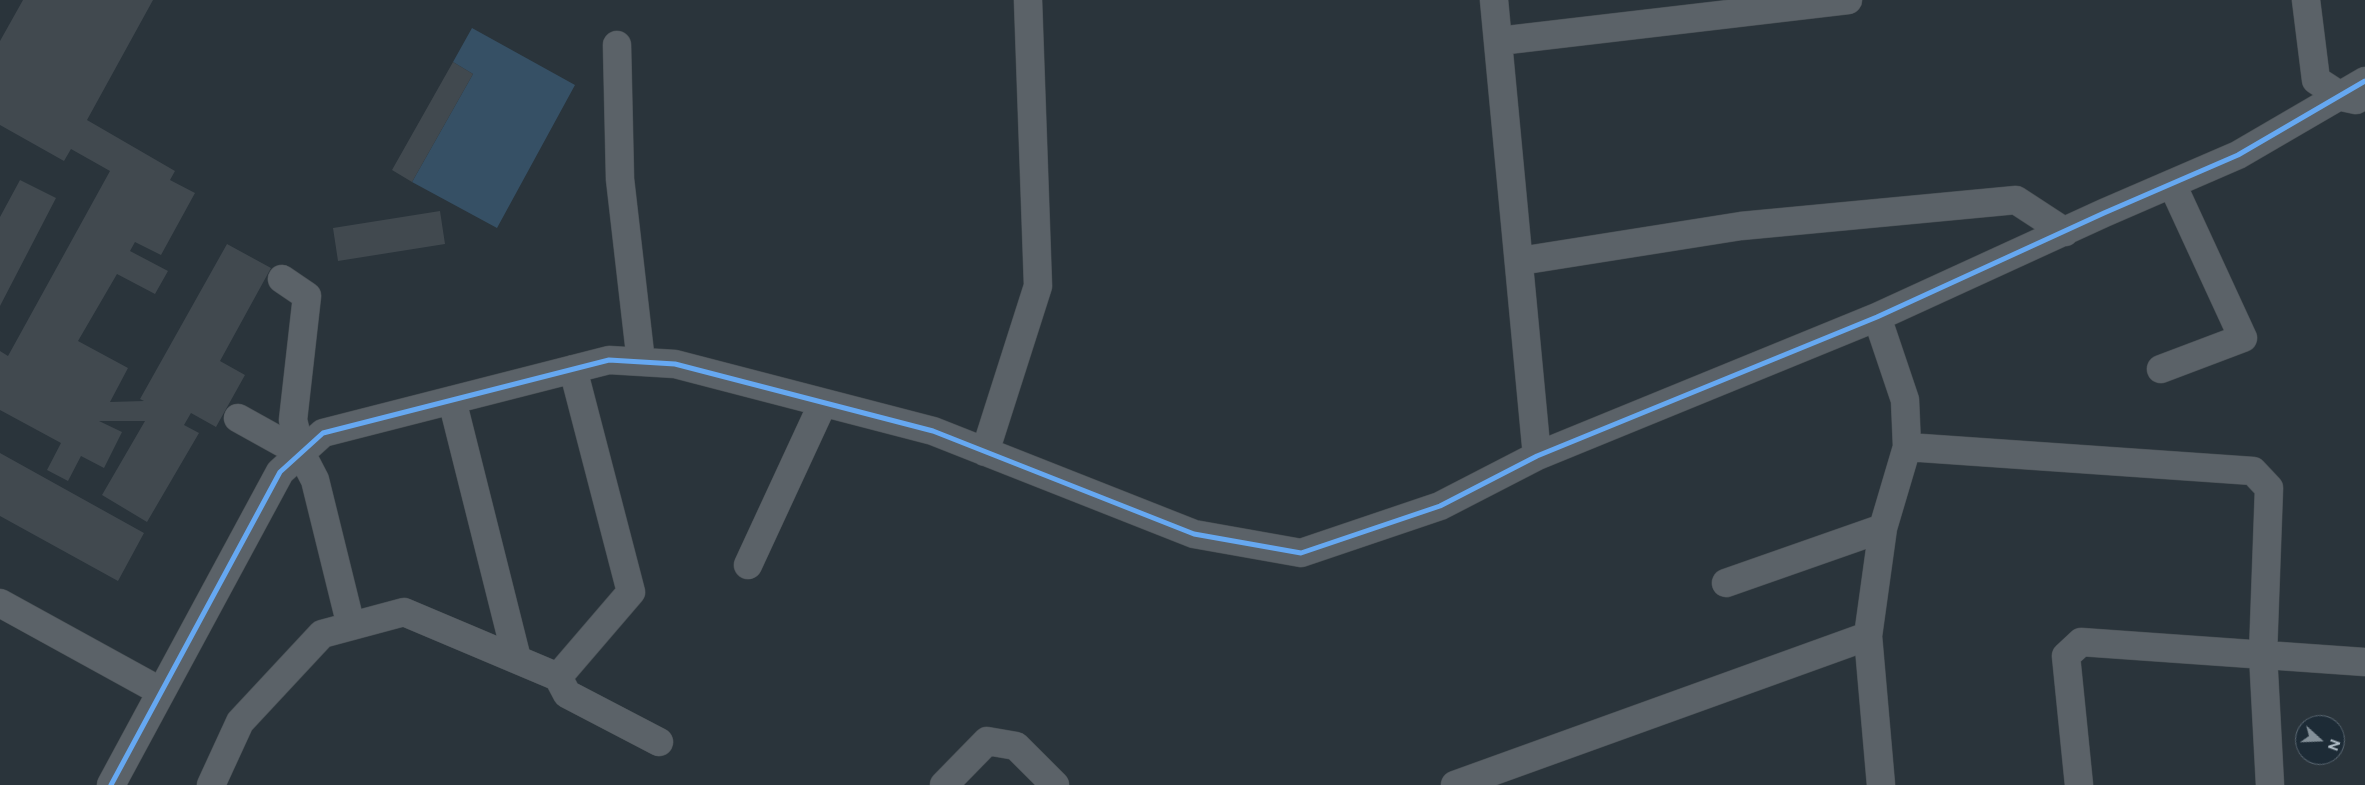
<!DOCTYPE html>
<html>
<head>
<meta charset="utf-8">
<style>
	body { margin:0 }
	#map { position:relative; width:2365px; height:785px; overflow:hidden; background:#2a343b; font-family:Figtree,sans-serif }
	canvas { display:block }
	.north { position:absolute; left:2295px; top:715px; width:50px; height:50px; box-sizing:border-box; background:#1d2b36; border:1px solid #5a6772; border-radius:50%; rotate:110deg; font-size:14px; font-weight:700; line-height:20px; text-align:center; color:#b5c1cb }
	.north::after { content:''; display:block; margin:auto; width:18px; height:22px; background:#849099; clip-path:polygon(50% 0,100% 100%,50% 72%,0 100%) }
</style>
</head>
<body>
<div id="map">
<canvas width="2365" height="785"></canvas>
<div class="north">N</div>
</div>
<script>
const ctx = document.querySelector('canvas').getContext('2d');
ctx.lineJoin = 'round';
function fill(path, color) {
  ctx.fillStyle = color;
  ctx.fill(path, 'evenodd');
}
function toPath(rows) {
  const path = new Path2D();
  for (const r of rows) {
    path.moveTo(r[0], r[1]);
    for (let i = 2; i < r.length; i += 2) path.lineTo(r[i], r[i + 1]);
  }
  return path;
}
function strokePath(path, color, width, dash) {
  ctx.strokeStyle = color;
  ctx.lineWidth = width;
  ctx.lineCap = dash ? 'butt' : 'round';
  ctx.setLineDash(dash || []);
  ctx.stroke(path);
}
const water = toPath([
	[472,28,575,85,497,228,412,182,473,74,453,62]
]);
const building = toPath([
	[23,0,153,0,87,120,175,171,170,180,195,193,161,255,135,242,130,251,168,271,155,294,117,274,78,341,128,368,110,402,144,401,140,399,227,244,271,268,220,361,245,375,216,427,191,413,184,425,199,433,147,522,102,495,145,421,99,421,122,432,104,468,81,456,68,481,47,470,61,443,0,410,0,351,8,356,110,171,71,149,64,161,0,125,0,41],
	[453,62,473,74,412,182,392,170],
	[20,180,56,198,0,306,0,217],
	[440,211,445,244,338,261,333,228],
	[0,453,144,533,118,581,0,516]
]);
const minor = toPath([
	[1494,0,1537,456],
	[2306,0,2316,80,2342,97,2356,100],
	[1499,41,1848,0],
	[617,45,620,179,641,362],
	[1520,261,1741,226,2016,200,2065,232],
	[282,279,307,296,293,420,301,453,315,480,351,626],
	[1877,317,1905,400,1907,447,1883,528,1868,636,1881,785],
	[2161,369,2243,338,2172,184],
	[452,400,517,659],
	[238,418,301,453],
	[1907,447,2253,471,2269,488,2263,654,2270,785],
	[985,452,1038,286,1028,0],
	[748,565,823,403],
	[1726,583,1883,528],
	[0,603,160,691],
	[558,677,567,694,659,742],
	[111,785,280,472,323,433,609,360,675,364,933,431,1194,534,1301,553,1440,506,1537,456,1877,317,2104,213,2238,155,2365,81],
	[211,785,240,722,322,634,404,612,558,677,631,592,573,369],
	[944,785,987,741,1016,746,1055,785],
	[1455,785,1868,636],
	[2079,785,2066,656,2081,642,2365,662]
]);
const cycleway = toPath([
	[111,785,280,472,323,433,609,360,675,364,933,431,1194,534,1301,553,1440,506,1537,456,1877,317,2104,213,2238,155,2365,81]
]);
fill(water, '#365065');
fill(building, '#41494f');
strokePath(minor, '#495055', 29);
strokePath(minor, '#5b6268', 28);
strokePath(cycleway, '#66a8f1', 5);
</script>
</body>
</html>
